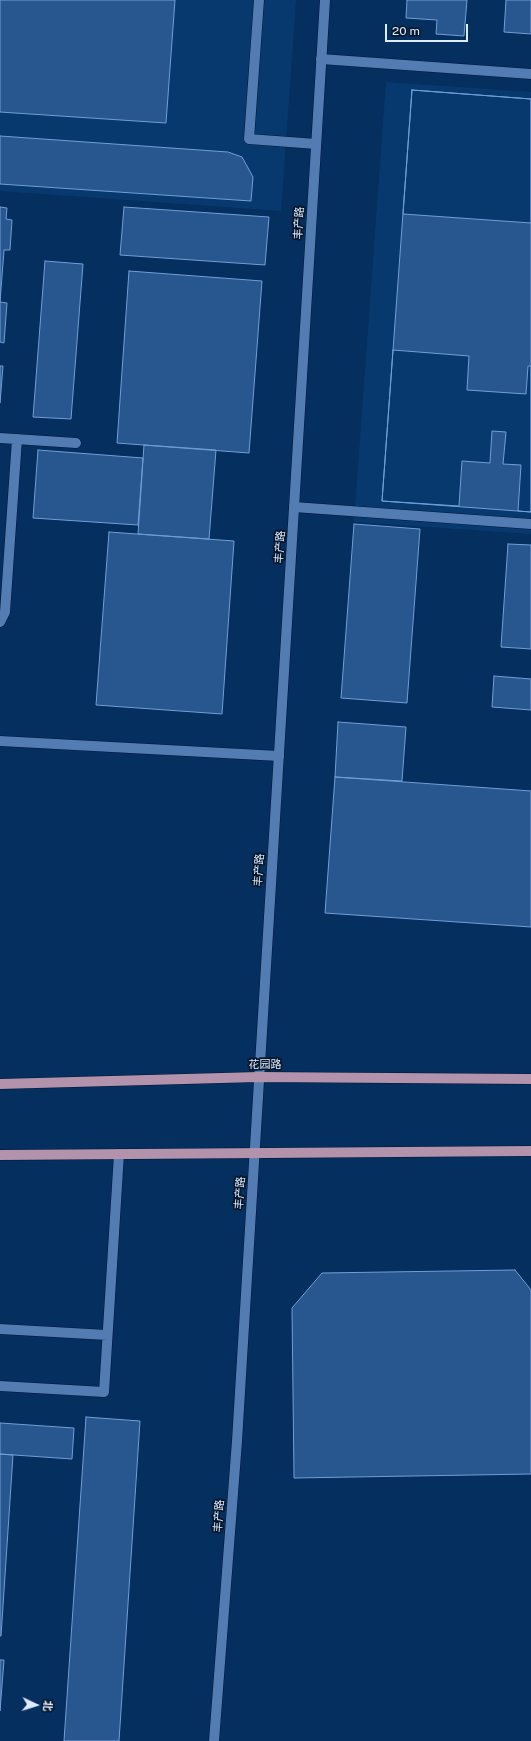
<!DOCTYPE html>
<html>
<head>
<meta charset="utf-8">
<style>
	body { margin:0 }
	#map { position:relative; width:531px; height:1741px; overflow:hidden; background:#042f5f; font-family:"Public Sans","Noto Sans SC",sans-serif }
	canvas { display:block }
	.north { position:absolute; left:16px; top:1685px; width:40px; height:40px; -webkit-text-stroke:3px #07182d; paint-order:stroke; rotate:94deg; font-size:11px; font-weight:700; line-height:16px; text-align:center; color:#deecff }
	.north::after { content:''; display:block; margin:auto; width:14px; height:18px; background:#deecff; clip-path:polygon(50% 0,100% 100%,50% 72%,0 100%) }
	.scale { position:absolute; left:385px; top:24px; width:83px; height:18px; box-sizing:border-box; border:2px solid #deecff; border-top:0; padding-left:5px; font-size:12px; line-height:14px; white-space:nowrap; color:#deecff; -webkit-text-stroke:3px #07182d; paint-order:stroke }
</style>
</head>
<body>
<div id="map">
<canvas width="531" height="1741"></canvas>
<div class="north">北</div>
<div class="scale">20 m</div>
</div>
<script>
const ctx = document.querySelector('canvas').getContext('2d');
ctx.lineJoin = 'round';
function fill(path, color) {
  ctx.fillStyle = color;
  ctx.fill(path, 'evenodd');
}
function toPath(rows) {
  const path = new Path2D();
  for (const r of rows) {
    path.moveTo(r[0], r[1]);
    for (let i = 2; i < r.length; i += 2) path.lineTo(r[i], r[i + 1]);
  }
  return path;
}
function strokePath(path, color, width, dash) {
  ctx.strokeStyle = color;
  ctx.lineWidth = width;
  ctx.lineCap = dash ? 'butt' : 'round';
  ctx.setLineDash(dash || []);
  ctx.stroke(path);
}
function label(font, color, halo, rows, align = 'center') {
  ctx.font = font + ' "Public Sans","Noto Sans SC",sans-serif';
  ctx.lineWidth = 3.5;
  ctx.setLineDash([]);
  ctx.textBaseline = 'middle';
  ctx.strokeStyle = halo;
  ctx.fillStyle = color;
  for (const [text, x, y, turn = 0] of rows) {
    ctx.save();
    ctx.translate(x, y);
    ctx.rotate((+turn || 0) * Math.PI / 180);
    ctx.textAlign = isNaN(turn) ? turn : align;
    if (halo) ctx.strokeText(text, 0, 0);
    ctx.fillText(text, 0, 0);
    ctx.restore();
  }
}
const built = toPath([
	[0,0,296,0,281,211,0,191],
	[386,82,531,92,531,534,354,522]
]);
const building = toPath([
	[0,0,175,0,166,123,0,112,0,0],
	[407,0,467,0,464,36,436,34,437,20,406,18,407,0],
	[506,0,531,0,531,34,504,32,506,0],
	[412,90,531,99,531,512,382,501,412,90],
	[412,90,531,99,531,223,403,214,412,90],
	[0,136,228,152,242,157,253,177,251,201,0,184,0,136],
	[0,207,7,208,6,219,12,220,10,250,4,250,0,302,7,303,4,343,0,342,0,207],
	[124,207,269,217,265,265,120,255,124,207],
	[45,261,83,264,71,419,33,417,45,261],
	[129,271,262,281,249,453,117,443,129,271],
	[393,350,469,356,467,390,526,394,528,366,531,366,531,512,518,511,521,465,503,464,506,432,492,431,490,463,462,461,459,506,382,501,393,350],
	[0,366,3,366,0,403,0,366],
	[144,445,216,450,209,539,138,534,144,445],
	[38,450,143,458,138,525,33,518,38,450],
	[354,524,420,529,407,703,341,698,354,524],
	[109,532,234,541,222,714,96,705,109,532],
	[508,544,531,545,531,649,501,647,508,544],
	[494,676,531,679,531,710,492,707,494,676],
	[338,722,406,727,402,781,335,777,338,722],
	[335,777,531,791,531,927,325,913,335,777],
	[515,1270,531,1290,531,1474,294,1478,292,1308,322,1273,515,1270],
	[86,1417,140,1421,119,1741,64,1741,86,1417],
	[0,1423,74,1428,72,1459,0,1454,0,1423],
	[0,1454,13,1455,1,1636,0,1636,0,1454],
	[0,1660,4,1660,0,1711,0,1660]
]);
const service = toPath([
	[259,0,249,139,316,144],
	[321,59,531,74],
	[0,438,76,443],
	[294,507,531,524],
	[0,622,5,612,17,439],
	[0,741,279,756],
	[0,1329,107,1335],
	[0,1386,104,1392,119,1154]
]);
const tertiary = toPath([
	[214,1741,237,1441,325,0]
]);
const primary = toPath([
	[0,1084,258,1077,531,1079],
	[0,1155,531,1151]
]);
const streetNames = [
	["丰产路",299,223,-87],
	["丰产路",280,547,-86],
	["丰产路",259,870,-86],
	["花园路",265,1065],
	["丰产路",240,1193,-86],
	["丰产路",219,1516,-86]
];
fill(built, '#08396e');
fill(building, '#285790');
strokePath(building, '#729ed6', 1);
strokePath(service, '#00163a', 11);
strokePath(tertiary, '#00163a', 11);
strokePath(primary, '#00163a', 11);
strokePath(service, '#527cb2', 10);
strokePath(tertiary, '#527cb2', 10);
strokePath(primary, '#b393ab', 10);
label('11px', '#deecff', '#07182d', streetNames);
</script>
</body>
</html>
